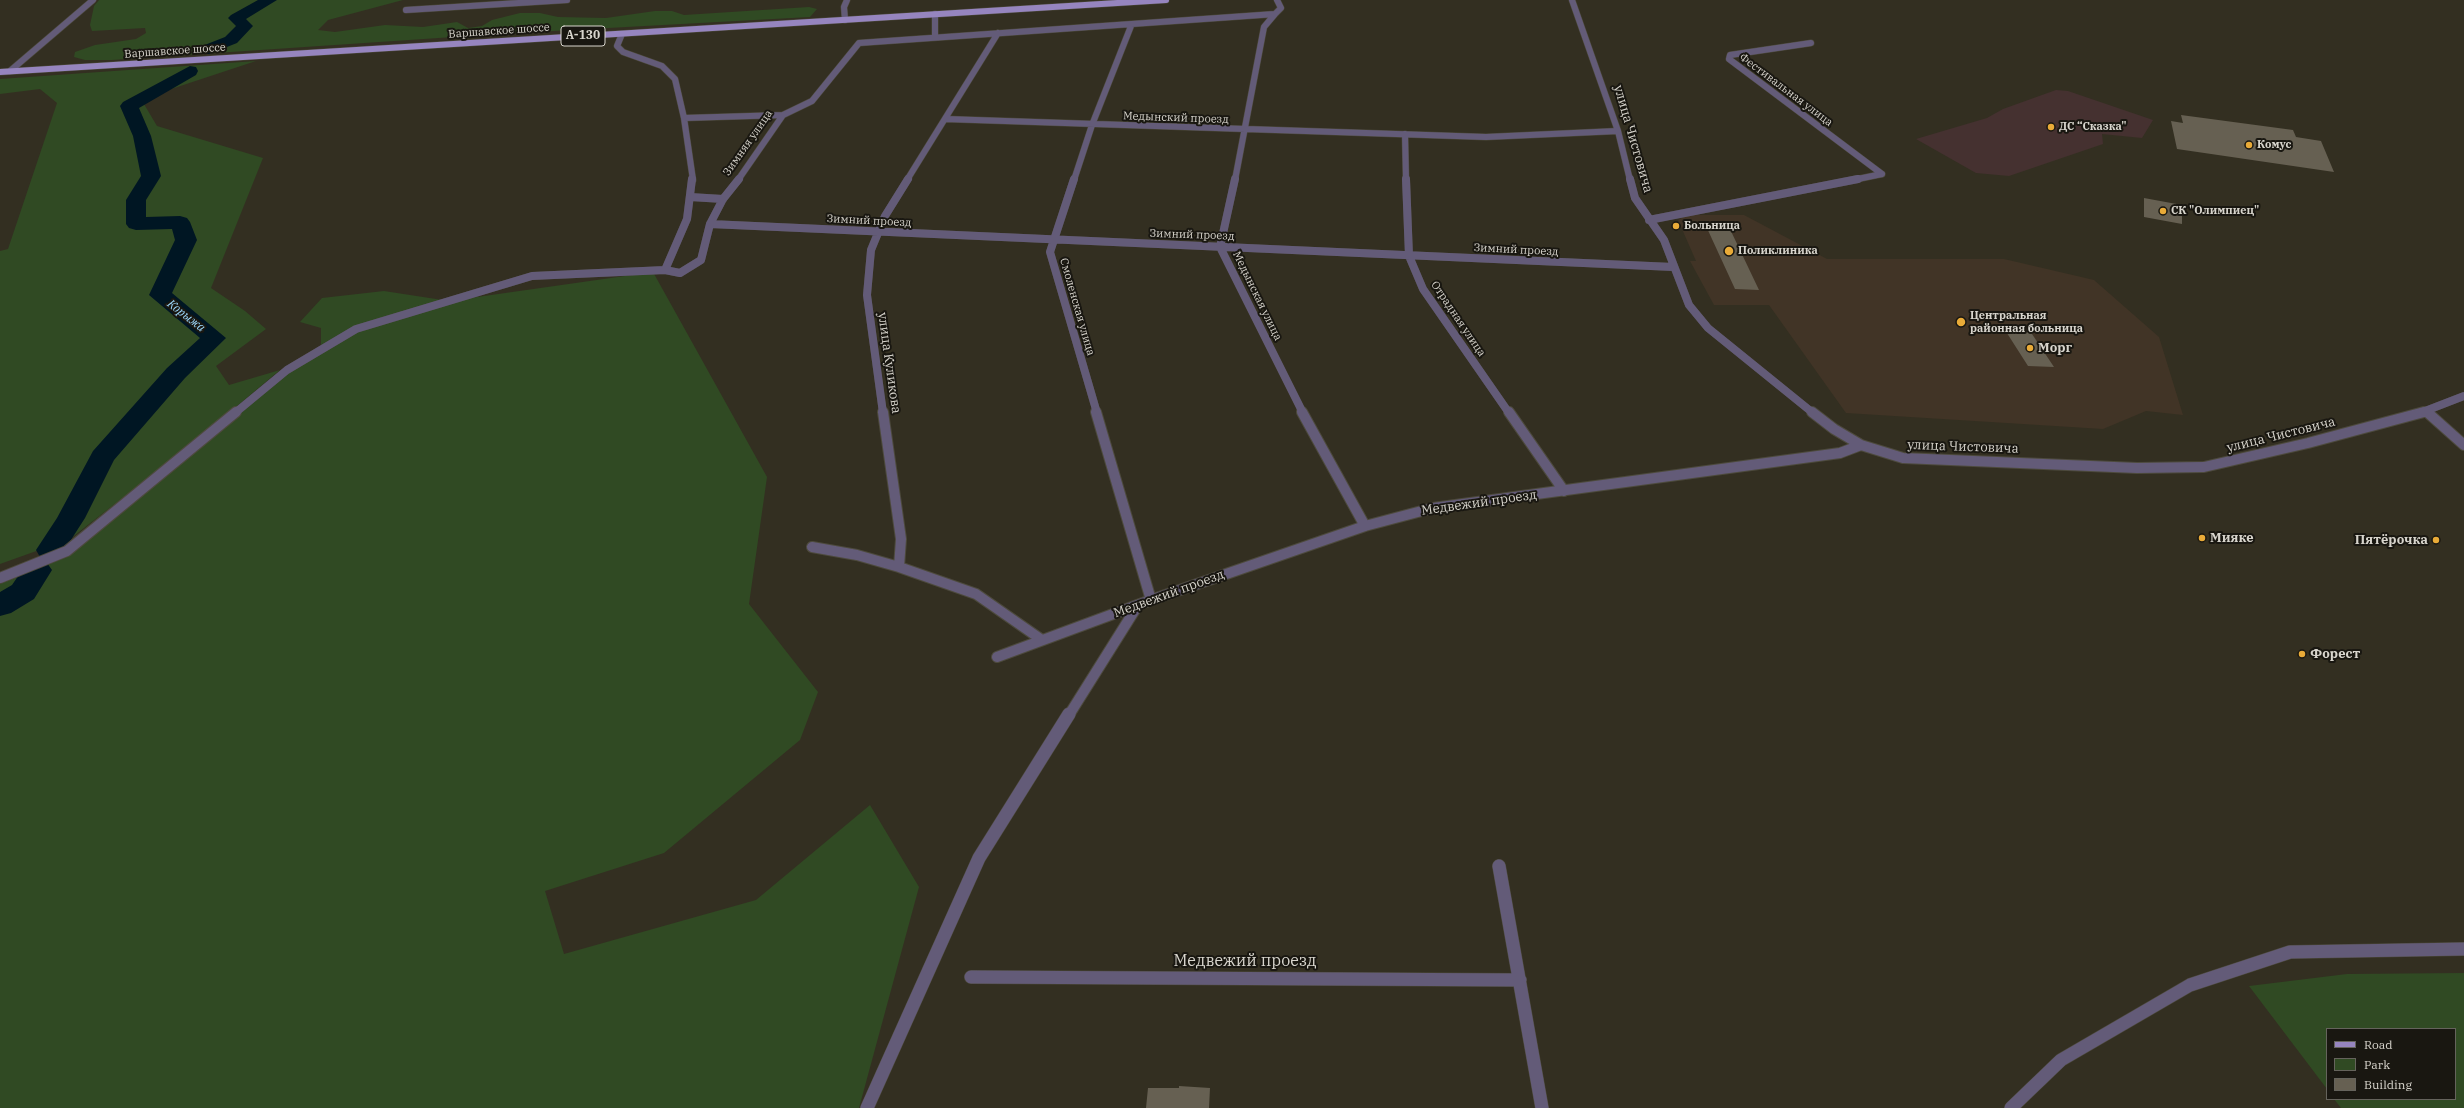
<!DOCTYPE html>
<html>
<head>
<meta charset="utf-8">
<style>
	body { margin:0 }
	#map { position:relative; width:2464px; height:1108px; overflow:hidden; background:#332f21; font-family:"IBM Plex Serif",serif }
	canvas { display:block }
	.legend { position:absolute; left:2326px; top:1028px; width:130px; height:72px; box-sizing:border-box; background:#191711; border:1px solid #65635c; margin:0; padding:5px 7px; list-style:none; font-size:12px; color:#d8d5cd }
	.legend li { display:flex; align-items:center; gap:8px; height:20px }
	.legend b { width:20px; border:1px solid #65635c }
</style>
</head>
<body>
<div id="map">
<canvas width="2464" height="1108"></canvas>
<ul class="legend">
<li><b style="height:5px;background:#9685bf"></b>Road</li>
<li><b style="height:11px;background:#304a23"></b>Park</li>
<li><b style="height:11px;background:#666052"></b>Building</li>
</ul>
</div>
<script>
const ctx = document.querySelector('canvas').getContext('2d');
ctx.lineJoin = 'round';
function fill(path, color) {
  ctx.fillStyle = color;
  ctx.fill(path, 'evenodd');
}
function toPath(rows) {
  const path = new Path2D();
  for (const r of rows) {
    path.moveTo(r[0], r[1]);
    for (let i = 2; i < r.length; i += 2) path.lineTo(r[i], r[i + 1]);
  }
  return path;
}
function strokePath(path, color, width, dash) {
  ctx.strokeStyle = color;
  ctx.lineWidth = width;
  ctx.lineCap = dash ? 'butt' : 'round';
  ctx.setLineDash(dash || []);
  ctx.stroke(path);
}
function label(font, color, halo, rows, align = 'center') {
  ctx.font = font + ' "IBM Plex Serif",serif';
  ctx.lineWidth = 4;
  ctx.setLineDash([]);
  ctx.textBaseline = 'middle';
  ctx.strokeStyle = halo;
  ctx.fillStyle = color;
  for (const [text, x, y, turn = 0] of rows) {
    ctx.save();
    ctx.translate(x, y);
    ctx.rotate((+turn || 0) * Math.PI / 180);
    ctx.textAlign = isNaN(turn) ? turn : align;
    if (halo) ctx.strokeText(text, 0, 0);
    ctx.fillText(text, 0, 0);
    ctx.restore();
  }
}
const education = toPath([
	[2056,90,2068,91,2153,120,2142,138,2102,134,2103,144,2009,176,1976,173,1916,139,1987,118,2003,109]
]);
const medical = toPath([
	[1687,215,1744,215,1827,259,2004,259,2094,280,2159,337,2183,415,2146,411,2103,429,1846,413,1769,305,1714,305,1690,261,1696,261,1678,220]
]);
const green = toPath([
	[99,0,403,0,328,20,318,30,335,32,385,25,423,27,457,22,468,28,482,26,492,20,520,13,540,13,558,17,606,18,655,11,672,11,684,15,809,7,817,9,810,17,498,34,112,60,85,60,74,57,75,52,95,45,136,39,146,33,145,28,92,31,90,25,94,6],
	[256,61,141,99,157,126,263,158,211,288,245,311,266,329,216,366,229,385,280,370,194,442,70,539,0,564,0,251,8,249,57,103,40,89,0,94,0,79],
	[653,272,767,477,749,604,818,692,800,740,664,853,545,891,564,954,756,900,870,805,919,887,859,1108,0,1108,0,584,75,551,321,346,321,328,300,322,322,298,384,291,449,301],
	[2464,973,2464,1108,2341,1108,2334,1099,2455,1099,2455,1029,2327,1029,2327,1089,2249,986,2347,974]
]);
const river = toPath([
	[258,0,277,0,246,19,253,26,237,43,209,54,197,54,195,51,197,48,225,37,236,26,228,18,231,15,258,0],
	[190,66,196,67,198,71,196,75,139,108,151,136,161,176,146,200,146,217,180,216,187,218,190,222,197,240,172,293,226,338,185,378,114,460,85,518,60,557,50,559,40,557,36,550,57,518,93,451,167,368,200,338,149,295,175,240,172,229,136,230,129,228,126,224,126,200,141,176,133,136,120,106,123,102,190,66],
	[37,560,47,563,52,570,34,599,11,613,0,616,0,592,12,585,27,563,37,560]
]);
const building = toPath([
	[2181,115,2293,130,2296,137,2321,141,2334,172,2177,149,2171,121,2183,123],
	[2144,198,2182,205,2182,224,2144,217],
	[1706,226,1729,227,1759,290,1735,289],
	[2005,330,2030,331,2054,367,2028,366],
	[1179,1086,1210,1088,1209,1108,1146,1108,1148,1088,1179,1088]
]);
const minorFar3 = toPath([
	[1572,0,1618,131,1630,180],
	[406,10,567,0],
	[935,14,935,36],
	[845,20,844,7,847,0],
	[622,34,617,46,623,52,662,66,675,79,684,118,693,180],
	[1811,43,1730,55,1729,59,1882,174],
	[10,71,93,0],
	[684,118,783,115],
	[945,119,1486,137,1618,131],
	[1405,134,1406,180],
	[738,180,783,115,812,101,859,43,1275,14,1281,8,1277,0],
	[907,180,998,33],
	[1074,180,1092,125,1131,26],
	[1235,180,1264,27,1275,14],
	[1853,180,1882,174]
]);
const minorFar2 = toPath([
	[692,179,687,219,665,270,680,273,701,260,710,224,723,199,739,179],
	[1074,179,1050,252,1097,413],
	[1235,179,1220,247,1303,413],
	[1406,179,1409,256,1423,289,1509,413],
	[1630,179,1635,198,1664,240,1689,305,1708,328,1813,413],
	[690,197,723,199],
	[1649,220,1858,179],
	[710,224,1673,267],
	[2426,411,2428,413],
	[235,413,287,370,356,329,532,276,665,270],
	[883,413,867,295,871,250,885,216,908,179],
	[2420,413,2464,396]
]);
const minorFar1 = toPath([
	[883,412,901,539,899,567,976,594,1042,640],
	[1096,412,1151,600],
	[1302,412,1365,526],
	[1509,412,1564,491],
	[1812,412,1834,429,1861,445,1903,458,2137,468,2204,467,2308,443,2424,412],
	[2427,412,2464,445],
	[812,547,857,555,899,567],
	[0,578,67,551,236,412],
	[997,657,1151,600,1365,526,1433,508,1840,453,1861,445],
	[1069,715,1138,605]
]);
const minor = toPath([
	[1499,866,1542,1108],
	[971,977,1520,980],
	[867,1108,979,858,1069,714],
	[2011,1108,2061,1060,2190,985,2290,952,2464,949]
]);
const major = toPath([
	[0,72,1166,0]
]);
const markers = [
	[2051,127,4,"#e9ab38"],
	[2249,145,4,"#e9ab38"],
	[2163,211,4,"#e9ab38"],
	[1676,226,4,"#e9ab38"],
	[1729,251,5,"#e9ab38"],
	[1961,322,5,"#e9ab38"],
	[2030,348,4,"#e9ab38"],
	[2202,538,4,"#e9ab38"],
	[2436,540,4,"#e9ab38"],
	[2302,654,4,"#e9ab38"]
];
const farStreetnames = [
	["Варшавское шоссе",499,31,-4],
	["Варшавское шоссе",175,51,-4],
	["Фестивальная улица",1786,90,37],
	["Медынский проезд",1176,118,2],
	["Зимняя улица",748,143,-55],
	["Зимний проезд",869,221,3],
	["Зимний проезд",1192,235,2],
	["Зимний проезд",1516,250,3],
	["Медынская улица",1257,296,64],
	["Смоленская улица",1077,307,74],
	["Отрадная улица",1458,319,56]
];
const farPoinames = [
	["ДС “Сказка\"",2059,127],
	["Комус",2257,145],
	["СК \"Олимпиец\"",2171,211],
	["Больница",1684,226],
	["Поликлиника",1738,251],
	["Центральная",1970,316],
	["районная больница",1970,329]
];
const shields = [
	[583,36,44]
];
const shieldNames = [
	["А-130",583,36]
];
const farWaternames = [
	["Корыжа",186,316,38]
];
const streetNames = [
	["улица Чистовича",1633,139,74],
	["улица Куликова",889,363,82],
	["улица Чистовича",2281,435,-14],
	["улица Чистовича",1963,447,2],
	["Медвежий проезд",1479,503,-8],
	["Медвежий проезд",1169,594,-20]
];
const poiNames = [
	["Морг",2038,348],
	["Мияке",2210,538],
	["Пятёрочка",2428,540,"right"],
	["Форест",2310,654]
];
const nearStreetnames = [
	["Медвежий проезд",1245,961]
];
fill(education, '#453130');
fill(medical, '#413426');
fill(green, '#304a23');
fill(river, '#001623');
fill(building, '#666052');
strokePath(minorFar3, '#4d4a3d', 7);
strokePath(minorFar2, '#4d4a3d', 8);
strokePath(minorFar1, '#4d4a3d', 12);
strokePath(minor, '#4d4a3d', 14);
strokePath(major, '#4d4a3d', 7);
strokePath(minorFar3, '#635b78', 6);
strokePath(minorFar2, '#635b78', 8);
strokePath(minorFar1, '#635b78', 10);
strokePath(minor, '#635b78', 13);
strokePath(major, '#9685bf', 6);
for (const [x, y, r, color] of markers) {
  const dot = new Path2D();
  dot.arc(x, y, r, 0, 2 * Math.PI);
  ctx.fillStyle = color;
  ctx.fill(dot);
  strokePath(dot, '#191711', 1.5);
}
label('11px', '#d8d5cd', '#191711', farStreetnames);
label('bold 11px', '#d8d5cd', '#191711', farPoinames, 'left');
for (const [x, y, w] of shields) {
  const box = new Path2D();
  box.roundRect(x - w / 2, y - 10, w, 20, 3);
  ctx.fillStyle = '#191711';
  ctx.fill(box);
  strokePath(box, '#d8d5cd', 1);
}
label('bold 12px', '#d8d5cd', null, shieldNames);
label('italic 12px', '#9edbff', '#191711', farWaternames);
label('13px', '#d8d5cd', '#191711', streetNames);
label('bold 13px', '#d8d5cd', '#191711', poiNames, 'left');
label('16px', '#d8d5cd', '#191711', nearStreetnames);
</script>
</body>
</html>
